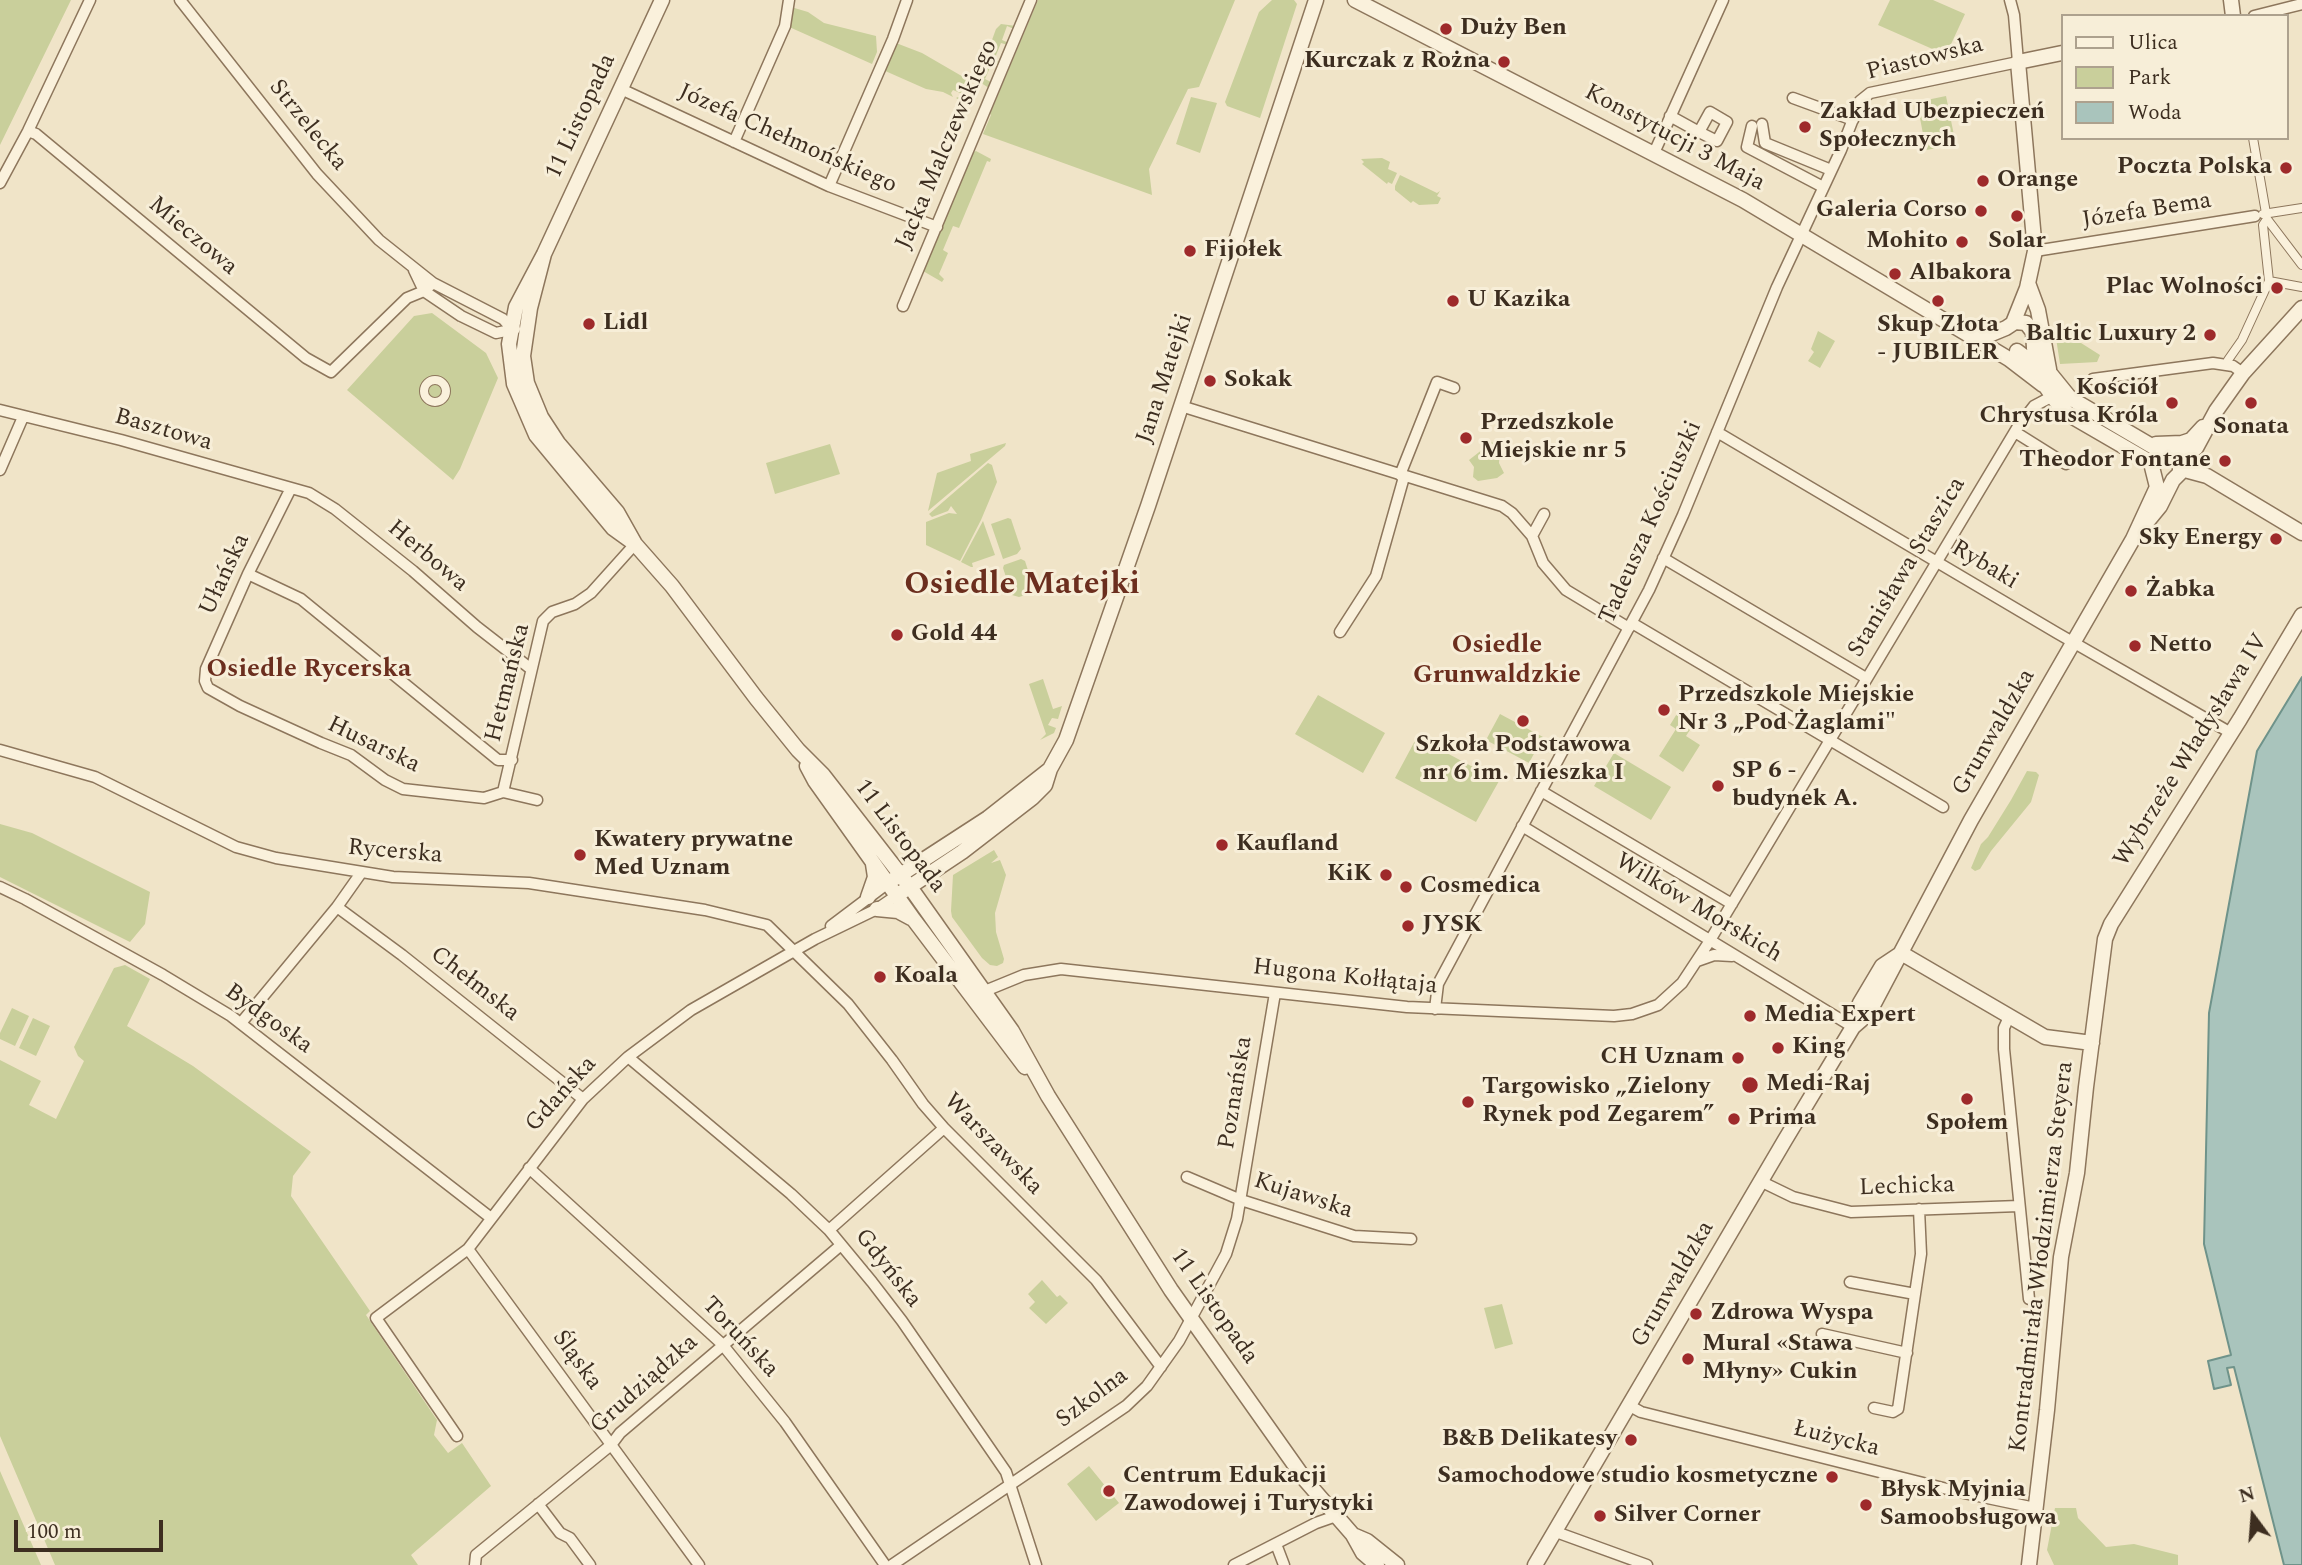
<!DOCTYPE html>
<html>
<head>
<meta charset="utf-8">
<style>
	body { margin:0 }
	#map { position:relative; width:2302px; height:1565px; overflow:hidden; background:#f0e4c8; font-family:Spectral,serif }
	canvas { display:block }
	.legend { position:absolute; left:2061px; top:14px; width:228px; height:126px; box-sizing:border-box; background:#f7eed8; border:2px solid #ada18e; margin:0; padding:9px 12px; list-style:none; font-size:21px; color:#3d2e20 }
	.legend li { display:flex; align-items:center; gap:14px; height:35px }
	.legend b { width:35px; border:2px solid #ada18e }
	.north { position:absolute; left:2218px; top:1481px; width:70px; height:70px; -webkit-text-stroke:5px #f7eed8; paint-order:stroke; rotate:344deg; font-size:19px; font-weight:700; line-height:28px; text-align:center; color:#3d2e20 }
	.north::after { content:''; display:block; margin:auto; width:24px; height:32px; background:#3d2e20; clip-path:polygon(50% 0,100% 100%,50% 72%,0 100%) }
	.scale { position:absolute; left:14px; top:1520px; width:149px; height:32px; box-sizing:border-box; border:4px solid #3d2e20; border-top:0; padding-left:9px; font-size:21px; line-height:24px; white-space:nowrap; color:#3d2e20; -webkit-text-stroke:5px #f7eed8; paint-order:stroke }
</style>
</head>
<body>
<div id="map">
<canvas width="2302" height="1565"></canvas>
<ul class="legend">
<li><b style="height:9px;background:#faf1dc"></b>Ulica</li>
<li><b style="height:19px;background:#c9cf9b"></b>Park</li>
<li><b style="height:19px;background:#a9c4bc"></b>Woda</li>
</ul>
<div class="north">N</div>
<div class="scale">100 m</div>
</div>
<script>
const ctx = document.querySelector('canvas').getContext('2d');
ctx.lineJoin = 'round';
function fill(path, color) {
  ctx.fillStyle = color;
  ctx.fill(path, 'evenodd');
}
function toPath(rows) {
  const path = new Path2D();
  for (const r of rows) {
    if (r.length === 3) {
      path.moveTo(r[0] + r[2], r[1]);
      path.arc(r[0], r[1], r[2], 0, 2 * Math.PI);
      continue;
    }
    path.moveTo(r[0], r[1]);
    for (let i = 2; i < r.length; i += 2) path.lineTo(r[i], r[i + 1]);
  }
  return path;
}
function strokePath(path, color, width, dash) {
  ctx.strokeStyle = color;
  ctx.lineWidth = width;
  ctx.lineCap = dash ? 'butt' : 'round';
  ctx.setLineDash(dash || []);
  ctx.stroke(path);
}
function label(font, color, halo, rows, align = 'center') {
  ctx.font = font + ' Spectral,serif';
  ctx.lineWidth = 6;
  ctx.setLineDash([]);
  ctx.textBaseline = 'middle';
  ctx.strokeStyle = halo;
  ctx.fillStyle = color;
  for (const [text, x, y, turn = 0] of rows) {
    ctx.save();
    ctx.translate(x, y);
    ctx.rotate((+turn || 0) * Math.PI / 180);
    ctx.textAlign = isNaN(turn) ? turn : align;
    if (halo) ctx.strokeText(text, 0, 0);
    ctx.fillText(text, 0, 0);
    ctx.restore();
  }
}
const green = toPath([
	[0,0,71,0,0,145],
	[1038,0,1235,0,1199,87,1188,89,1149,169,1152,195,983,134,991,115,990,114],
	[1272,0,1294,0,1297,4,1260,118,1227,106,1225,102,1259,12],
	[1890,0,1933,0,1965,14,1946,55,1878,25],
	[791,7,808,12,824,23,876,36,877,52,872,64,787,26],
	[1001,24,1016,26,1014,29,1007,26,1002,40,1009,43,1008,45,1001,43,994,60,1000,62,999,65,992,63,985,79,991,82,989,88,978,81,978,78,996,29],
	[896,43,922,53,972,82,966,104,956,98,958,97,963,100,965,95,953,90,951,93,953,97,943,92,926,89,883,70],
	[1946,96,1956,145,1926,150,1917,102],
	[1191,97,1217,103,1200,153,1176,144],
	[976,151,991,159,990,162,987,161,959,228,953,226,943,250,948,253,939,274,944,279,942,282,923,271,972,153],
	[1382,158,1390,162,1388,169,1397,173,1392,184,1388,182,1387,184,1362,164,1364,162,1361,159],
	[1400,175,1437,193,1440,191,1437,196,1441,198,1438,204,1419,205,1413,201,1411,203,1395,190,1395,186],
	[432,313,486,353,498,378,460,469,453,480,347,390,414,316],
	[1818,331,1835,341,1820,368,1808,361,1814,352,1811,349],
	[2070,336,2100,355,2097,362,2060,364,2056,338],
	[1492,442,1500,452,1499,463,1504,473,1497,478,1478,481,1473,477,1474,467,1469,460],
	[1006,443,1005,446,928,511,937,473,971,461,970,454],
	[830,444,840,474,775,494,766,463],
	[988,463,992,465,997,482,981,520,960,561,926,545,926,522,949,513,957,514,951,506,948,511,932,517,929,514],
	[1008,518,1011,519,1021,549,1017,554,1003,559,991,524],
	[983,521,995,555,972,563,973,567,971,567,961,562],
	[1021,559,1025,561,1035,592,1019,597,1012,595,1003,568,1004,565],
	[1043,679,1053,709,1062,706,1058,719,1052,718,1048,725,1056,728,1054,733,1040,740,1046,734,1029,684],
	[1318,695,1385,733,1363,773,1295,734],
	[1678,712,1695,722,1686,736,1700,745,1683,772,1659,756,1676,729,1670,725],
	[1500,714,1543,737,1529,763,1486,740],
	[1417,737,1499,781,1476,822,1395,778],
	[1614,753,1671,787,1651,820,1594,786],
	[2027,771,2036,772,2039,775,2031,802,1991,851,1980,869,1975,871,1971,868,1981,844,1988,837,2011,800],
	[0,824,32,833,150,892,145,924,130,942,0,877],
	[994,850,998,857,991,863,1000,860,1006,875,995,913,996,932,1004,959,1003,963,997,966,990,965,982,958,952,917,951,911,953,875],
	[125,965,150,979,127,1026,193,1066,311,1152,293,1176,291,1196,370,1311,366,1315,437,1420,434,1435,448,1453,462,1443,491,1486,411,1555,418,1565,55,1565,0,1436,0,1060,41,1081,29,1105,56,1119,84,1061,78,1056,74,1047,114,968],
	[12,1008,29,1016,15,1046,0,1039,0,1033],
	[33,1018,50,1026,36,1056,19,1048],
	[1042,1280,1057,1297,1060,1295,1068,1303,1046,1324,1029,1308,1035,1302,1028,1294],
	[1502,1304,1513,1344,1495,1349,1484,1308],
	[1089,1466,1119,1503,1096,1521,1067,1484],
	[0,1471,41,1565,0,1565],
	[2055,1508,2076,1508,2078,1518,2106,1547,2134,1544,2178,1555,2178,1565,2054,1565,2047,1550]
]);
const water = toPath([
	[2302,677,2302,1565,2284,1565,2234,1367,2227,1368,2231,1385,2214,1389,2208,1361,2231,1355,2204,1244,2209,1013,2257,751,2302,677]
]);
const pedestrian = toPath([
	[2263,214,2302,208],
	[2267,219,2302,265],
	[2269,281,2302,287],
	[2228,360,2242,340,2269,281,2263,225,2267,219,2253,138],
	[435,391,11]
]);
const minor = toPath([
	[180,0,317,174,379,240,433,283,503,319,511,328],
	[2254,16,2302,4],
	[621,89,829,186,937,227],
	[1793,98,1853,120],
	[1670,116,1699,132,1717,141,1727,122,1710,112,1699,132],
	[1762,124,1765,143,1831,170],
	[1752,126,1747,147,1823,187],
	[28,131,36,134,306,358,331,372,407,298,424,291,433,283],
	[734,142,785,26,789,0],
	[1654,153,1723,0],
	[0,183,28,131,90,0],
	[829,186,893,39,907,0],
	[2035,251,2255,216],
	[414,270,424,291,461,316,496,333,515,329],
	[903,306,1031,0],
	[2093,379,2213,363,2233,366,2243,373],
	[1181,406,1502,506,1512,513,1532,536,1544,514],
	[0,410,121,440,309,493,335,509,413,571,477,627,531,669],
	[1717,432,2057,633,2231,733],
	[2015,432,2066,464],
	[0,470,23,417],
	[1400,475,1437,382,1454,388],
	[291,488,248,574,206,669,205,681,208,688,240,706,321,743,351,755,385,780,403,789,484,798,503,792,537,800],
	[1532,536,1543,563,1566,590,1629,628],
	[1663,558,1866,678],
	[248,574,301,599,498,760,512,760],
	[1632,623,1943,807],
	[1340,632,1376,576,1404,477],
	[0,750,95,777,236,847,276,858,393,877,529,883,705,910,767,925,848,1004,892,1060,923,1104,944,1128,1096,1280,1161,1367],
	[1541,791,1732,904],
	[503,792,543,621,552,612,575,604,591,593,635,544],
	[1522,826,1853,1027],
	[0,887,25,899,163,975,231,1016,491,1218],
	[337,907,402,955,583,1099],
	[831,926,888,883],
	[1697,961,1714,955,1732,956],
	[980,993,1024,975,1061,969,1407,1007,1614,1016,1632,1014,1658,1005,1682,983,1709,942,2017,428,2034,406,2051,397],
	[1435,1009,1438,984,1649,590,1683,515,1777,287,1841,150,1860,101,1870,93,2018,62,2014,15,2010,0],
	[2009,1017,2004,1028,2004,1049,2029,1299],
	[241,1023,337,907,361,873],
	[628,1057,791,1194,829,1230,872,1282,902,1321,1006,1472,1036,1565],
	[529,1168,722,1344,785,1422,885,1565],
	[1187,1177,1241,1200,1354,1236,1411,1239],
	[1760,1181,1793,1197,1851,1212,2019,1206],
	[829,1230,944,1128],
	[468,1249,699,1565],
	[1850,1282,1915,1294,1898,1409,1893,1412,1874,1408],
	[1915,1294,1921,1254,1919,1209],
	[1822,1334,1907,1353],
	[1630,1406,1641,1412,1959,1492,2035,1508],
	[457,1436,376,1318,468,1249,583,1099,628,1057,691,1010,815,939,877,909,896,896],
	[538,1504,560,1533,570,1538,590,1565],
	[1556,1532,1647,1565],
	[1276,1544,1284,1565],
	[475,1565,476,1555,611,1445,620,1433,841,1245],
	[892,1565,1126,1406,1147,1386,1179,1341,1226,1254,1237,1219,1275,993],
	[1234,1565,1316,1523,1336,1516]
]);
const tertiary = toPath([
	[1355,0,1743,200,2009,359,2043,385],
	[2231,0,2233,16],
	[544,254,530,308,523,356,527,383,541,417,558,443,617,512,635,544,672,586,756,698,798,750,823,775,910,887,1012,1031,1048,1096,1171,1290,1306,1481,1353,1535,1363,1553,1377,1565],
	[2028,283,2038,310,2049,369],
	[2013,323,2027,288,2035,251,2018,62,2062,53],
	[1968,333,1989,335,2006,328,2015,322,2026,323,2033,332,2034,348,2040,361,2070,398,2162,452],
	[2017,351,2025,357,2060,407,2071,416,2152,463],
	[2156,444,2182,443,2191,440,2203,427],
	[2179,458,2196,448,2216,411,2243,373,2302,308],
	[2181,469,2207,476,2302,533],
	[631,541,613,528,536,435,514,384,509,344,516,307,544,254,662,0],
	[807,766,815,781,914,920,1025,1067],
	[894,879,988,818,1049,770],
	[896,896,962,852,1032,798,1045,785,1050,769,1066,740,1148,506,1316,0],
	[868,897,875,877,873,864],
	[877,909,898,911,911,918],
	[1901,953,2045,1037,2092,1043],
	[1853,1027,1869,1013,1971,820,2133,539,2160,506,2173,480,2180,473,2180,461,2173,453,2162,452,2153,461,2152,467,2157,487,2133,539],
	[1353,1535,1367,1541,1397,1565],
	[1535,1565,1785,1140,1853,1027,1860,1003,1882,966,1900,954],
	[2029,1565,2047,1410,2061,1257,2077,1173,2086,1087,2105,939,2111,924,2240,719,2302,615]
]);
const markers = [
	[1446,29,7,"#9e2a2b"],
	[1504,62,7,"#9e2a2b"],
	[1805,127,7,"#9e2a2b"],
	[2286,168,7,"#9e2a2b"],
	[1983,181,7,"#9e2a2b"],
	[1981,211,7,"#9e2a2b"],
	[2017,216,7,"#9e2a2b"],
	[1962,242,7,"#9e2a2b"],
	[1190,251,7,"#9e2a2b"],
	[1895,274,7,"#9e2a2b"],
	[2277,288,7,"#9e2a2b"],
	[1453,301,7,"#9e2a2b"],
	[1938,301,7,"#9e2a2b"],
	[589,324,7,"#9e2a2b"],
	[2210,335,7,"#9e2a2b"],
	[1210,381,7,"#9e2a2b"],
	[2172,403,7,"#9e2a2b"],
	[2251,403,7,"#9e2a2b"],
	[1466,438,7,"#9e2a2b"],
	[2225,461,7,"#9e2a2b"],
	[2276,539,7,"#9e2a2b"],
	[2131,591,7,"#9e2a2b"],
	[897,635,7,"#9e2a2b"],
	[2135,646,7,"#9e2a2b"],
	[1664,710,7,"#9e2a2b"],
	[1523,721,7,"#9e2a2b"],
	[1718,786,7,"#9e2a2b"],
	[1222,845,7,"#9e2a2b"],
	[580,855,7,"#9e2a2b"],
	[1386,875,7,"#9e2a2b"],
	[1406,887,7,"#9e2a2b"],
	[1408,926,7,"#9e2a2b"],
	[880,977,7,"#9e2a2b"],
	[1750,1016,7,"#9e2a2b"],
	[1778,1048,7,"#9e2a2b"],
	[1738,1058,7,"#9e2a2b"],
	[1750,1085,9,"#9e2a2b"],
	[1967,1099,7,"#9e2a2b"],
	[1468,1102,7,"#9e2a2b"],
	[1734,1119,7,"#9e2a2b"],
	[1696,1314,7,"#9e2a2b"],
	[1688,1359,7,"#9e2a2b"],
	[1631,1440,7,"#9e2a2b"],
	[1832,1477,7,"#9e2a2b"],
	[1109,1491,7,"#9e2a2b"],
	[1866,1505,7,"#9e2a2b"],
	[1600,1516,7,"#9e2a2b"]
];
const poiNames = [
	["Duży Ben",1460,29],
	["Kurczak z Rożna",1490,62,"right"],
	["Zakład Ubezpieczeń",1819,113],
	["Społecznych",1819,141],
	["Poczta Polska",2272,168,"right"],
	["Orange",1997,181],
	["Galeria Corso",1967,211,"right"],
	["Mohito",1948,242,"right"],
	["Solar",2017,242,"center"],
	["Fijołek",1204,251],
	["Albakora",1909,274],
	["Plac Wolności",2263,288,"right"],
	["U Kazika",1467,301],
	["Lidl",603,324],
	["Skup Złota",1938,326,"center"],
	["- JUBILER",1938,354,"center"],
	["Baltic Luxury 2",2196,335,"right"],
	["Sokak",1224,381],
	["Kościół",2158,389,"right"],
	["Chrystusa Króla",2158,417,"right"],
	["Przedszkole",1480,424],
	["Miejskie nr 5",1480,452],
	["Sonata",2251,428,"center"],
	["Theodor Fontane",2211,461,"right"],
	["Sky Energy",2262,539,"right"],
	["Żabka",2145,591],
	["Gold 44",911,635],
	["Netto",2149,646],
	["Przedszkole Miejskie",1678,696],
	["Nr 3 „Pod Żaglami\"",1678,724],
	["Szkoła Podstawowa",1523,746,"center"],
	["nr 6 im. Mieszka I",1523,774,"center"],
	["SP 6 -",1732,772],
	["budynek A.",1732,800],
	["Kwatery prywatne",594,841],
	["Med Uznam",594,869],
	["Kaufland",1236,845],
	["KiK",1372,875,"right"],
	["Cosmedica",1420,887],
	["JYSK",1422,926],
	["Koala",894,977],
	["Media Expert",1764,1016],
	["King",1792,1048],
	["CH Uznam",1724,1058,"right"],
	["Medi-Raj",1766,1085],
	["Targowisko „Zielony",1482,1088],
	["Rynek pod Zegarem”",1482,1116],
	["Prima",1748,1119],
	["Społem",1967,1124,"center"],
	["Zdrowa Wyspa",1710,1314],
	["Mural «Stawa",1702,1345],
	["Młyny» Cukin",1702,1373],
	["B&B Delikatesy",1617,1440,"right"],
	["Centrum Edukacji",1123,1477],
	["Zawodowej i Turystyki",1123,1505],
	["Samochodowe studio kosmetyczne",1818,1477,"right"],
	["Błysk Myjnia",1880,1491],
	["Samoobsługowa",1880,1519],
	["Silver Corner",1614,1516]
];
const streetNames = [
	["Piastowska",1925,60,-14],
	["11 Listopada",582,117,-65],
	["Strzelecka",307,126,51],
	["Konstytucji 3 Maja",1674,139,28],
	["Józefa Chełmońskiego",787,140,24],
	["Jacka Malczewskiego",948,145,-67],
	["Józefa Bema",2147,212,-9],
	["Mieczowa",192,237,40],
	["Jana Matejki",1166,379,-72],
	["Basztowa",163,431,16],
	["Tadeusza Kościuszki",1652,523,-66],
	["Herbowa",427,557,40],
	["Rybaki",1984,566,31],
	["Stanisława Staszica",1908,568,-59],
	["Ułańska",226,575,-65],
	["Hetmańska",509,683,-76],
	["Grunwaldzka",1995,733,-60],
	["Husarska",373,746,26],
	["Wybrzeże Władysława IV",2192,751,-58],
	["11 Listopada",899,837,53],
	["Rycerska",395,853,5],
	["Wilków Morskich",1698,909,31],
	["Hugona Kołłątaja",1345,978,6],
	["Chełmska",474,985,38],
	["Bydgoska",268,1020,36],
	["Poznańska",1237,1093,-81],
	["Gdańska",562,1095,-48],
	["Warszawska",992,1145,46],
	["Lechicka",1907,1188,-2],
	["Kujawska",1303,1197,18],
	["Kontradmirała Włodzimierza Steyera",2043,1257,-83],
	["Gdyńska",887,1269,52],
	["Grunwaldzka",1674,1285,-60],
	["11 Listopada",1213,1307,55],
	["Toruńska",739,1338,47],
	["Śląska",576,1361,54],
	["Grudziądzka",645,1385,-42],
	["Szkolna",1093,1399,-37],
	["Łużycka",1836,1440,14]
];
const neighbourhoodNames = [
	["Osiedle",1497,647],
	["Grunwaldzkie",1497,677],
	["Osiedle Rycerska",309,671]
];
const districtNames = [
	["Osiedle Matejki",1022,587]
];
fill(green, '#c9cf9b');
fill(water, '#a9c4bc');
strokePath(water, '#6f938a', 2);
strokePath(pedestrian, '#8d765c', 10);
strokePath(minor, '#8d765c', 13);
strokePath(tertiary, '#8d765c', 17);
strokePath(pedestrian, '#faf1dc', 8);
strokePath(minor, '#faf1dc', 10);
strokePath(tertiary, '#faf1dc', 14);
for (const [x, y, r, color] of markers) {
  const dot = new Path2D();
  dot.arc(x, y, r, 0, 2 * Math.PI);
  ctx.fillStyle = color;
  ctx.fill(dot);
  strokePath(dot, '#f7eed8', 2.5);
}
label('bold 24px', '#3d2e20', '#f7eed8', poiNames, 'left');
label('24px', '#3d2e20', '#f7eed8', streetNames);
label('bold 26px', '#6b2e1e', '#f7eed8', neighbourhoodNames);
label('bold 32px', '#6b2e1e', '#f7eed8', districtNames);
</script>
</body>
</html>
